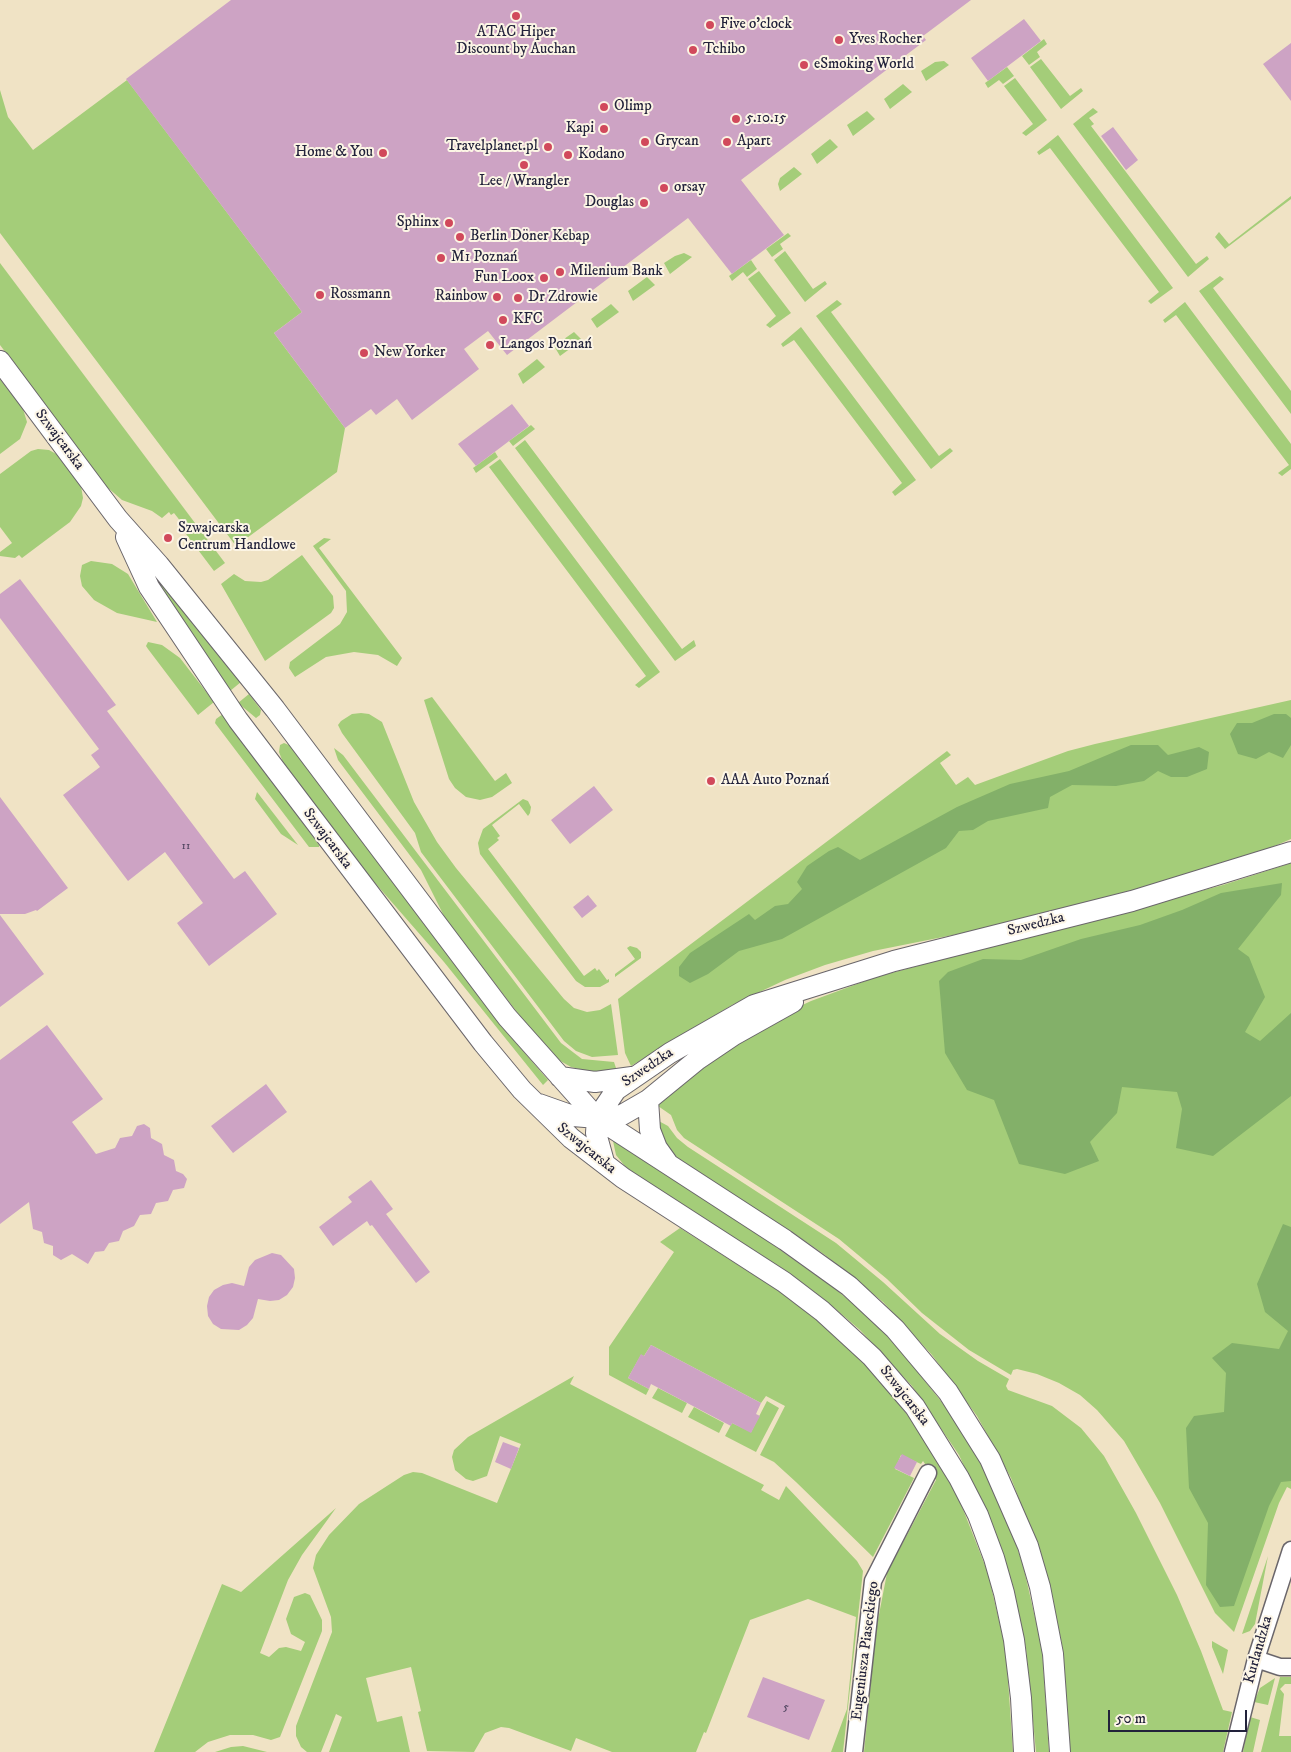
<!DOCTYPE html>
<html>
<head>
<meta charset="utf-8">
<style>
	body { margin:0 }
	#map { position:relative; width:1291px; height:1752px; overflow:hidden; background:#f0e3c5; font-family:"IM FELL DW Pica",serif }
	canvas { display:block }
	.scale { position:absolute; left:1108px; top:1710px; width:139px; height:22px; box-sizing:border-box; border:2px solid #22223b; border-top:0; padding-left:6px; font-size:15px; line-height:18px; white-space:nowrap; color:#22223b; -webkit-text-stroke:4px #fcf5e5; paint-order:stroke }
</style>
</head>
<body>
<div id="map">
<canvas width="1291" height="1752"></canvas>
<div class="scale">50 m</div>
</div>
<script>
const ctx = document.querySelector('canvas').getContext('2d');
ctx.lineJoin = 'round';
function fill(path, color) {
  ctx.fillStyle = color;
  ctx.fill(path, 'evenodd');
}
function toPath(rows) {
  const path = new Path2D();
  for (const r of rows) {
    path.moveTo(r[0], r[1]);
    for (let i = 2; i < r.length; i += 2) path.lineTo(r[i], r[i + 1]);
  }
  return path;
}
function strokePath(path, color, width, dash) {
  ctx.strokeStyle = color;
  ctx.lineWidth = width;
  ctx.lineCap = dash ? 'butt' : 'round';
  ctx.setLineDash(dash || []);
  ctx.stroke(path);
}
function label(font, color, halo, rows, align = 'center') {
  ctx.font = font + ' "IM FELL DW Pica",serif';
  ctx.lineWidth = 4;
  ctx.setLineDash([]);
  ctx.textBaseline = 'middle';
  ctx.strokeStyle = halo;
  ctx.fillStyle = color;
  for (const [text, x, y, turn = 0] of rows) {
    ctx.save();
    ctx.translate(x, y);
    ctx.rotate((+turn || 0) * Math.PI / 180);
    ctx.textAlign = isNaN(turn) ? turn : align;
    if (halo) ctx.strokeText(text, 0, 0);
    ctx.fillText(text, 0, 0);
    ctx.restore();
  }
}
const green = toPath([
	[1044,39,1047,44,1037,52,1040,57,1029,65,1022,56],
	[1041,59,1070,96,1081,88,1083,91,1061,109,1030,67],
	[944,61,949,65,926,81,921,71,935,62],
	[1007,67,1014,76,1003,84,999,80,988,88,985,83],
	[1015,78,1047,120,1026,136,1022,133,1033,124,1004,86],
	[127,80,302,312,274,333,345,428,337,472,236,546,0,233,0,90,8,117,33,150],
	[903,84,912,92,890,109,884,99],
	[1093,108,1098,112,1089,118,1094,124,1091,126,1196,264,1207,256,1209,259,1188,277,1073,124],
	[867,111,875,119,853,136,847,125],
	[1058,135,1173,288,1151,304,1148,301,1159,292,1050,148,1039,155,1037,152],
	[830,139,838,147,817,164,811,154],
	[794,167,802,174,780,191,778,184,780,178],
	[1291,196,1291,199,1225,249,1215,237,1219,232,1229,244],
	[788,233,791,236,780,244,783,249,772,257,766,249],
	[785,251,813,289,825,281,827,284,805,302,774,260],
	[684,253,692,257,670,274,664,263,675,256],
	[751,260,757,269,747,277,743,272,732,281,729,276],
	[0,263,225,563,214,571,183,530,185,527,174,513,171,515,169,512,162,518,152,511,122,500,107,487,0,345],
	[759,271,791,313,770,328,766,325,776,316,748,279],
	[1220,276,1224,279,1213,288,1291,391,1291,414,1199,291],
	[647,277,655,285,633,301,628,291],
	[837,300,842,304,831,312,939,456,950,448,953,451,931,469,816,316],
	[1185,302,1291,444,1291,469,1282,476,1278,473,1289,465,1176,315,1165,323,1163,320],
	[611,304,619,312,597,328,591,319],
	[801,327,916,480,895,496,892,492,902,483,794,340,783,347,781,344],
	[574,332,582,340,560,356,554,346],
	[537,359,545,367,523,384,518,374],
	[0,379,23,409,27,422,20,439,0,454],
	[531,425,535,429,513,446,509,441],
	[525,440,682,649,694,640,696,646,675,661,515,448],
	[38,449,49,450,58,455,81,486,83,498,81,506,70,522,22,558,19,555,15,558,0,556,0,552,12,543,0,527,0,474,31,451],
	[495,452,498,457,476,473,473,468],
	[500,459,660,672,639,688,635,685,646,676,489,467],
	[324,538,331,539,319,548,402,658,397,666,378,655,354,652,326,657,295,677,289,668,290,662,340,624,347,612,346,591,313,546],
	[137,551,241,682,230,691],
	[302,555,333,596,334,608,331,613,265,661,221,584,234,574,245,581,261,582,268,580],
	[91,561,112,564,128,574,157,622,117,613,94,600,82,586,80,576,82,565],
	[148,642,162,645,180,658,214,702,198,715,148,649,146,646],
	[249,694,261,710,260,715,256,718,238,703],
	[432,697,495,781,506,773,512,783,492,797,480,800,466,797,455,788,449,779,424,700],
	[1291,700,1291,839,1263,851,1145,887,963,933,873,951,825,965,785,980,732,1005,631,1066,625,1053,618,999,947,751,951,755,940,763,956,785,968,777,975,785,1068,751,1095,744],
	[361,713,369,714,382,722,414,802,437,842,456,868,564,999,574,1008,587,1012,600,1010,611,1004,618,1055,592,1057,576,1051,564,1041,421,852,415,833,342,733,338,725,341,721,352,714],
	[223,714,319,845,319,847,309,847,215,723,216,719],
	[284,743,291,746,504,1029,548,1080,543,1085,444,962,369,876,284,765,279,752,280,745],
	[334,748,343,755,561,1043,582,1059,614,1062,617,1071,596,1073,571,1067,557,1059,536,1037,445,918,421,870,338,760],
	[257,792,298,845,281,834,255,799],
	[523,799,528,801,531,807,530,813,528,816,519,804,492,825,500,836,497,838,499,840,488,849,584,976,595,968,597,971,599,969,607,980,609,979,609,982,600,987,585,987,576,981,480,854,478,843,483,829],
	[1291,863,1291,1489,1287,1487,1279,1503,1234,1632,1215,1613,1160,1503,1124,1441,1097,1410,1080,1395,1059,1383,1037,1374,1017,1369,1013,1370,1011,1375,969,1350,922,1313,887,1279,839,1239,684,1138,677,1130,671,1115,658,1106,673,1088,779,1016,811,1001,876,977,1223,885],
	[630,946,637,948,641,952,641,958,615,977,615,974,635,959,627,948],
	[655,1119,668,1126,677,1138,688,1147,836,1243,883,1282,940,1334,978,1361,1009,1379,1006,1386,1008,1390,1052,1406,1081,1428,1104,1456,1136,1513,1177,1595,1201,1651,1223,1710,1232,1712,1223,1752,1070,1752,1062,1644,1045,1567,1011,1478,977,1416,932,1355,883,1302,825,1255,792,1232,672,1156,665,1150],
	[613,1141,617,1142,759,1235,834,1288,869,1317,897,1346,948,1410,971,1445,992,1486,1009,1524,1023,1565,1042,1648,1049,1752,1036,1752,1026,1649,1008,1569,994,1531,959,1455,912,1386,860,1330,825,1300,788,1272,628,1170,616,1155],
	[680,1228,779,1291,813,1316,871,1369,921,1432,959,1499,988,1573,1006,1651,1013,1752,864,1752,876,1630,887,1573,936,1480,923,1461,921,1464,901,1455,895,1469,914,1478,873,1557,796,1482,774,1462,760,1455,785,1406,766,1396,761,1403,651,1345,644,1356,641,1355,628,1378,649,1389,646,1395,609,1375,609,1347,674,1252,660,1242],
	[574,1376,570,1384,764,1485,761,1490,779,1500,786,1486,857,1561,863,1571,843,1752,831,1752,847,1709,856,1617,808,1599,750,1620,706,1733,704,1732,696,1752,612,1752,576,1738,571,1751,509,1728,501,1727,485,1733,474,1752,427,1751,418,1712,421,1711,411,1667,366,1678,377,1722,402,1716,410,1752,329,1752,342,1717,336,1714,321,1752,307,1752,301,1747,296,1736,296,1726,332,1632,331,1617,313,1568,316,1555,329,1535,359,1504,404,1475,413,1472,422,1473,497,1503,521,1444,500,1436,487,1476,473,1481,466,1479,455,1470,452,1457,454,1450,468,1437],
	[658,1388,687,1403,682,1413,652,1398],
	[767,1401,779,1408,756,1452,725,1436,732,1423,751,1432],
	[694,1407,724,1423,719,1433,688,1417],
	[336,1508,302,1555,288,1580,260,1653,269,1657,279,1648,286,1647,301,1651,305,1642,291,1634,286,1619,294,1597,305,1593,310,1595,322,1620,322,1631,280,1737,271,1740,253,1735,230,1735,208,1742,195,1752,154,1752,222,1584,241,1592],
	[1268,1556,1255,1624,1250,1631,1242,1634],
	[1212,1641,1228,1650,1223,1674,1212,1647],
	[1280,1677,1291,1677,1291,1684,1285,1684,1280,1689,1284,1694,1279,1736,1291,1736,1291,1752,1261,1752],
	[1275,1678,1268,1705,1254,1702,1260,1688],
	[1250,1717,1260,1720,1253,1752,1243,1752],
	[243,1746,267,1752,215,1752,231,1747]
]);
const forest = toPath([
	[1274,714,1286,714,1291,718,1291,745,1283,758,1269,752,1256,759,1238,754,1230,734,1237,723,1252,723],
	[1131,745,1158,745,1168,755,1199,747,1209,752,1207,769,1187,777,1171,777,1158,771,1144,781,1116,786,1072,785,1050,797,1048,808,988,821,973,830,959,831,946,848,782,939,739,951,708,974,690,983,679,976,679,967,690,953,749,914,755,920,775,906,788,904,802,889,797,882,807,866,829,851,838,847,860,860,957,807,1010,784,1069,771],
	[1282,883,1281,895,1238,949,1249,957,1265,997,1245,1032,1260,1041,1291,1013,1291,1096,1213,1156,1176,1148,1182,1109,1177,1092,1122,1087,1117,1113,1090,1142,1099,1161,1065,1174,1019,1164,994,1100,967,1090,945,1053,939,981,948,972,983,959,1021,960,1081,939,1140,925,1182,910,1221,893],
	[1283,1224,1291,1227,1291,1481,1281,1482,1269,1506,1234,1606,1220,1607,1206,1585,1208,1523,1189,1488,1186,1428,1194,1416,1224,1412,1226,1373,1212,1358,1232,1343,1279,1349,1288,1331,1265,1312,1257,1284]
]);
const building = toPath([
	[231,0,971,0,923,36,926,40,741,180,784,235,732,274,688,218,507,355,488,331,464,349,479,369,412,420,397,399,376,415,371,409,345,428,274,333,302,312,126,79],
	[1024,19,1041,41,988,81,971,58],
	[1291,43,1291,101,1263,64],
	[1113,127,1138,160,1126,170,1101,136],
	[512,404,529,426,476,466,458,444],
	[20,579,116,705,107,711,234,879,245,871,277,914,209,966,177,923,203,903,165,852,128,881,63,795,100,767,91,755,99,749,0,618,0,594],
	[594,786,613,810,570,844,551,820],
	[0,797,68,888,37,911,36,910,25,914,0,914],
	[588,895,597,906,582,918,573,907],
	[0,915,44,974,0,1007],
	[47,1025,103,1099,72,1122,96,1154,115,1148,120,1138,132,1136,137,1126,144,1124,150,1128,151,1138,162,1144,164,1155,174,1160,176,1171,183,1174,187,1179,184,1188,173,1190,168,1201,156,1203,151,1214,140,1215,134,1226,123,1231,119,1241,109,1243,104,1251,95,1252,88,1264,72,1254,61,1260,53,1255,53,1246,44,1243,42,1232,33,1229,29,1202,0,1224,0,1060],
	[266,1084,287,1112,233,1153,211,1126],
	[371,1180,393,1209,386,1214,430,1272,416,1283,372,1225,370,1226,367,1221,333,1246,319,1227,352,1202,348,1197],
	[272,1253,281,1255,294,1269,295,1278,293,1287,287,1295,279,1300,270,1301,258,1299,253,1318,247,1325,239,1330,221,1329,213,1324,208,1316,207,1306,209,1297,214,1290,223,1285,232,1283,244,1286,249,1267,255,1260],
	[651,1345,761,1403,756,1414,760,1416,751,1433,732,1423,731,1426,651,1384,649,1389,628,1378,641,1354,644,1356],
	[503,1442,519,1448,511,1469,495,1462],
	[902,1454,917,1462,910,1476,894,1468],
	[763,1677,825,1700,809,1740,747,1717]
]);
const minor = toPath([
	[1256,1659,1280,1667,1291,1667],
	[854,1752,873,1581,928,1473],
	[1233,1752,1256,1659,1291,1550]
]);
const tertiary = toPath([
	[0,361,118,519,159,565,275,709,507,1017,597,1118,785,1240,849,1286,895,1329,948,1392,990,1459,1028,1546,1040,1587,1053,1654,1060,1752],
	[126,537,149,587,238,720,483,1043,522,1090,571,1138,623,1178,784,1282,822,1311,872,1357,915,1407,959,1478,978,1515,994,1558,1004,1593,1014,1640,1021,1698,1024,1752],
	[560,1077,595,1082,632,1077],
	[648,1100,650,1130,657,1148,667,1162],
	[539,1104,573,1116,597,1118,622,1115,648,1100,697,1060,734,1035,793,1002],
	[604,1162,596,1133,597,1118,616,1090,670,1053,754,1005,894,961,1132,901,1291,852]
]);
const markers = [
	[516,16,5,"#d1495b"],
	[710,25,5,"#d1495b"],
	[839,40,5,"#d1495b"],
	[693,50,5,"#d1495b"],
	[804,65,5,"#d1495b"],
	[604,107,5,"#d1495b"],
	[736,119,5,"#d1495b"],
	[604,129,5,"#d1495b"],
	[645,142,5,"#d1495b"],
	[727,142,5,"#d1495b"],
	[548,147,5,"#d1495b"],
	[383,153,5,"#d1495b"],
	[568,155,5,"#d1495b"],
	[524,165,5,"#d1495b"],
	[664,188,5,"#d1495b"],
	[644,203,5,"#d1495b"],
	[449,223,5,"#d1495b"],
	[460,237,5,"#d1495b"],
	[441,258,5,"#d1495b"],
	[560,272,5,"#d1495b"],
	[544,278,5,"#d1495b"],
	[320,295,5,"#d1495b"],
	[497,297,5,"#d1495b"],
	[518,298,5,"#d1495b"],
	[503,320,5,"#d1495b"],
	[490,345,5,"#d1495b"],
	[364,353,5,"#d1495b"],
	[168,538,5,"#d1495b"],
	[711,781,5,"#d1495b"]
];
const numberNames = [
	["11",186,847],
	["5",786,1708]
];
const poiNames = [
	["Five o'clock",720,25],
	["ATAC Hiper",516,33,"center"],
	["Discount by Auchan",516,50,"center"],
	["Yves Rocher",849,40],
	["Tchibo",703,50],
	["eSmoking World",814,65],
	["Olimp",614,107],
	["5.10.15",746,119],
	["Kapi",594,129,"right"],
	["Grycan",655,142],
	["Apart",737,142],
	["Travelplanet.pl",538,147,"right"],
	["Home & You",373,153,"right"],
	["Kodano",578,155],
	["Lee / Wrangler",524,182,"center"],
	["orsay",674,188],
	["Douglas",634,203,"right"],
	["Sphinx",439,223,"right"],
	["Berlin Döner Kebap",470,237],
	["M1 Poznań",451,258],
	["Milenium Bank",570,272],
	["Fun Loox",534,278,"right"],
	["Rossmann",330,295],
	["Rainbow",487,297,"right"],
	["Dr Zdrowie",528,298],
	["KFC",513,320],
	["Langos Poznań",500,345],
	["New Yorker",374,353],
	["Szwajcarska",178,529],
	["Centrum Handlowe",178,546],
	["AAA Auto Poznań",721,781]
];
const streetNames = [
	["Szwajcarska",59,440,53],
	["Szwajcarska",327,839,53],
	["Szwedzka",1036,925,-14],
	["Szwedzka",648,1068,-34],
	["Szwajcarska",586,1149,39],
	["Szwajcarska",904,1396,52],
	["Kurlandzka",1259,1650,-74],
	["Eugeniusza Piaseckiego",866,1651,-83]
];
fill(green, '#a4cd79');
fill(forest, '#83b069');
fill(building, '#cda3c4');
strokePath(minor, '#6a666b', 19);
strokePath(tertiary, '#6a666b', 22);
strokePath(minor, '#fff', 16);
strokePath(tertiary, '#fff', 20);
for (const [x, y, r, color] of markers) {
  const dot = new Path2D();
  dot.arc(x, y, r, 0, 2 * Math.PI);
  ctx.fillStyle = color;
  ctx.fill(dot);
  strokePath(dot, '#fcf5e5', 2);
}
label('12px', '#4d425d', null, numberNames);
label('15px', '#22223b', '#fcf5e5', poiNames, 'left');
label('15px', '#22223b', '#fcf5e5', streetNames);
</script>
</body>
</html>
